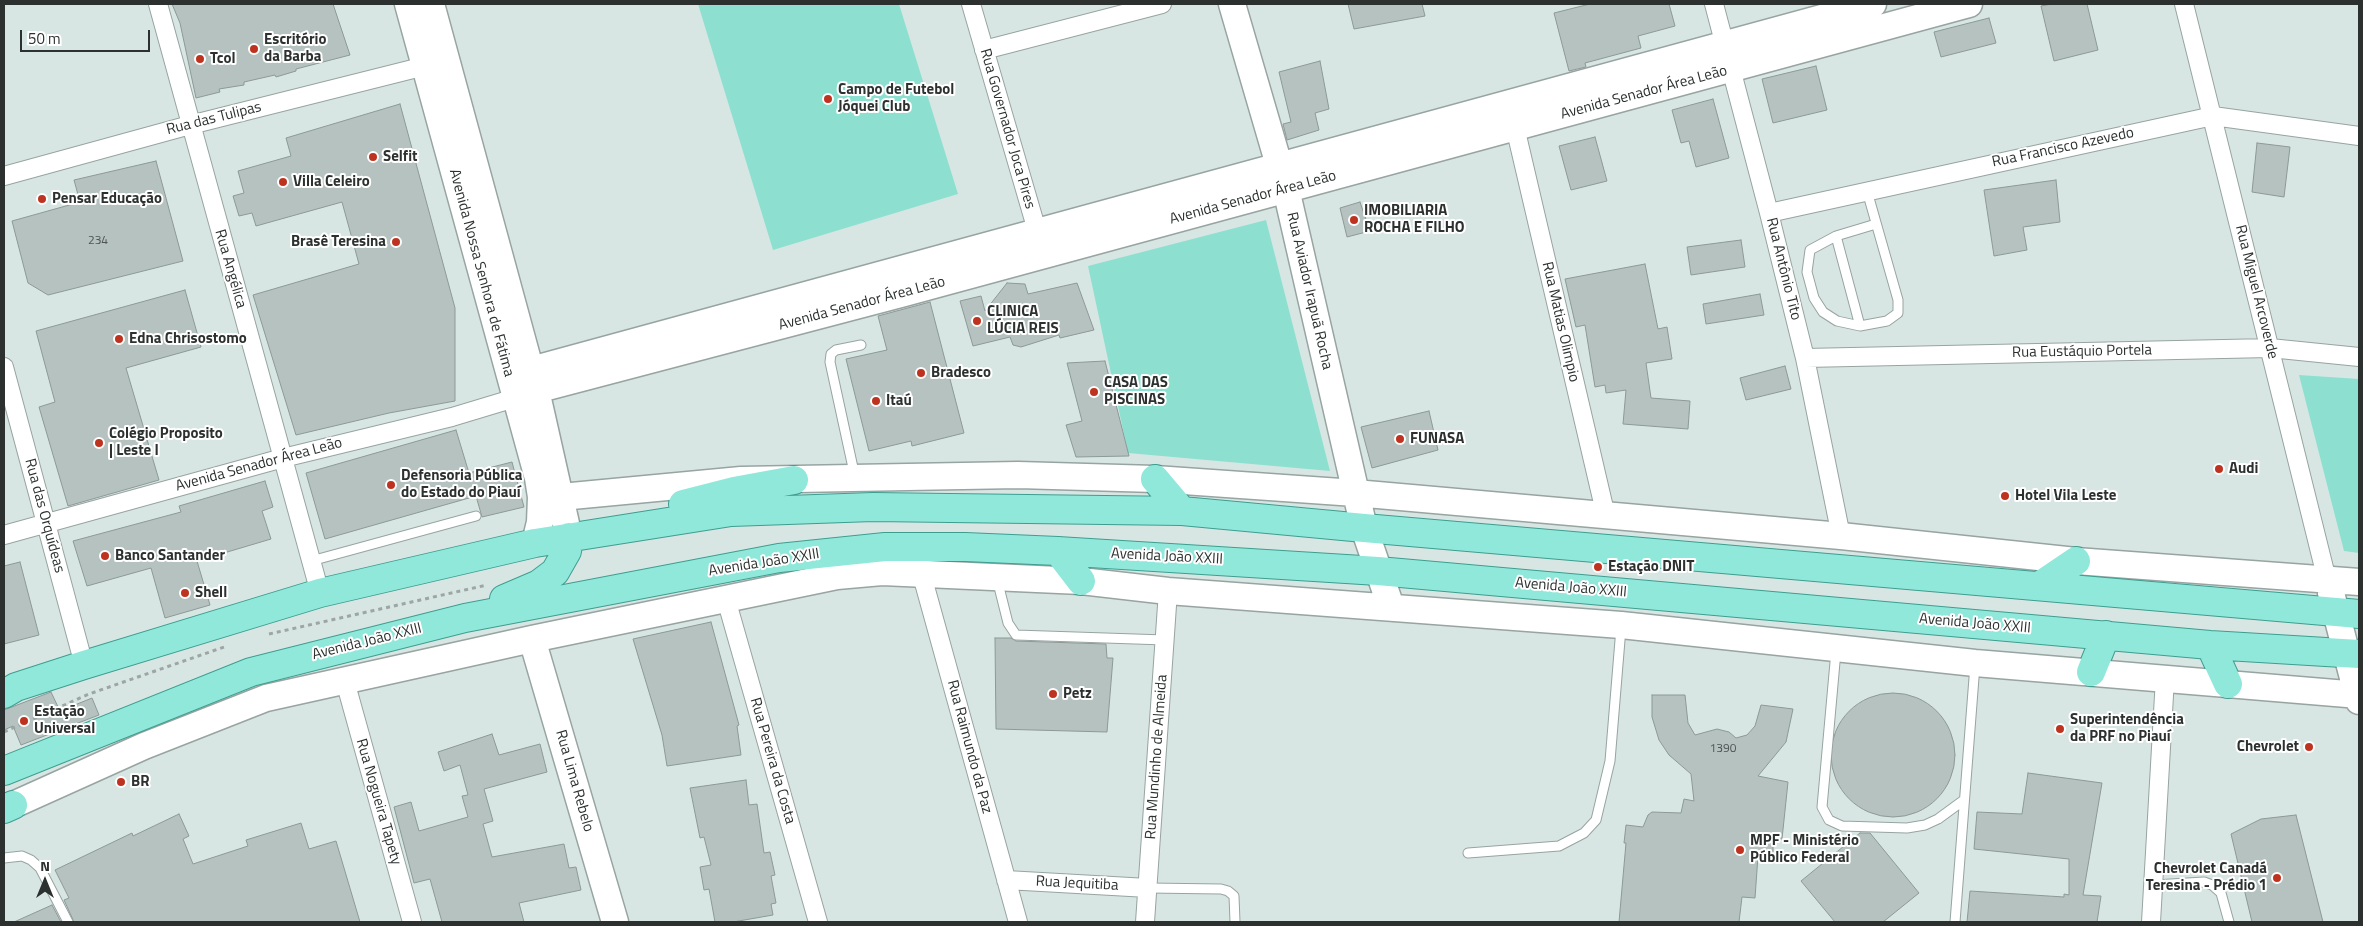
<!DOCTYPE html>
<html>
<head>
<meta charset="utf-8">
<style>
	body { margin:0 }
	#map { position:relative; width:2363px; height:926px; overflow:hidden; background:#d8e6e3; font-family:"Titillium Web",sans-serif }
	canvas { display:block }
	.frame { position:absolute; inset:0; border:5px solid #2c3130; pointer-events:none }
	.north { position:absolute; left:20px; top:856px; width:50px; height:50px; -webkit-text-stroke:4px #fff; paint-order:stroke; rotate:0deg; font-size:14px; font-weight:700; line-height:20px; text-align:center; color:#2c3130 }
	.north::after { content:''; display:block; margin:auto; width:18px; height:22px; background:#2c3130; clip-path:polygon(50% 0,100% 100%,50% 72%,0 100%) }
	.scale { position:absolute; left:20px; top:30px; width:130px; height:22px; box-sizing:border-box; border:2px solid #2c3130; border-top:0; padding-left:6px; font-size:15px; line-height:18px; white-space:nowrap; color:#2c3130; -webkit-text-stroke:4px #fff; paint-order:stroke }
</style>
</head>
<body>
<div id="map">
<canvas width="2363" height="926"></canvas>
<div class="frame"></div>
<div class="north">N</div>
<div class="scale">50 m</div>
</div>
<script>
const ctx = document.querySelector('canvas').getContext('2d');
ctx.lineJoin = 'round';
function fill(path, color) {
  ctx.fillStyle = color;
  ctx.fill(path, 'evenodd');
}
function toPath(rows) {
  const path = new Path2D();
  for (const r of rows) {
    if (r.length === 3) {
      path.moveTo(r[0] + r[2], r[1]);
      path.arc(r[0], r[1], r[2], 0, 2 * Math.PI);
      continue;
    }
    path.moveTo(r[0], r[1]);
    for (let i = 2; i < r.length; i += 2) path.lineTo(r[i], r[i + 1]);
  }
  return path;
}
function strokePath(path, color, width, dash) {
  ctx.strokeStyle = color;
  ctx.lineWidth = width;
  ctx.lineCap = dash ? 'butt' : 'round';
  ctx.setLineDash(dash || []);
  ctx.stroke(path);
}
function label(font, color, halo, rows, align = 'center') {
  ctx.font = font + ' "Titillium Web",sans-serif';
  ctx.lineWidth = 4;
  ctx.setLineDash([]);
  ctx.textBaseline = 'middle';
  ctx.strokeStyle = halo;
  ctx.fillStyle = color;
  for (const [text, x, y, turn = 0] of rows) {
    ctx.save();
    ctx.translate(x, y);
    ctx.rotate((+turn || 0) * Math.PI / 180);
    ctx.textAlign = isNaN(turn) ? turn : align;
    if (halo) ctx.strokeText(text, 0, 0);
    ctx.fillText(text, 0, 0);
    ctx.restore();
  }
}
const green = toPath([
	[698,4,899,4,958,194,773,250],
	[1266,220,1330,471,1128,453,1088,266],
	[2299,375,2359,379,2359,553,2344,551]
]);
const building = toPath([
	[172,4,333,4,350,55,296,69,296,71,276,77,275,75,244,82,244,85,219,89,220,92,196,98,180,23,172,4],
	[1348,4,1422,4,1425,16,1354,29,1348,4],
	[1590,4,1669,4,1675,26,1638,36,1641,48,1585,63,1586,67,1569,71,1554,13,1590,4],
	[2052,4,2087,4,2098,50,2054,61,2041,6,2052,4],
	[1989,18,1996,43,1941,57,1934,32,1989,18],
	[1320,61,1329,109,1315,113,1319,130,1287,140,1283,124,1291,122,1279,72,1320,61],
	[1816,66,1827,110,1773,123,1762,79,1816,66],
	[1713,99,1729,158,1696,167,1689,141,1681,143,1672,110,1713,99],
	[400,104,455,308,455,401,389,413,296,435,253,295,359,264,342,202,256,226,252,213,239,216,233,196,244,193,238,171,291,156,286,138,400,104],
	[1595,137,1607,181,1571,190,1559,146,1595,137],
	[2257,143,2290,147,2284,197,2252,192,2257,143],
	[156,161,183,261,48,295,28,283,12,221,80,202,74,180,156,161],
	[2056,180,2060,222,2023,227,2027,250,1994,256,1984,190,2056,180],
	[1360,202,1370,231,1347,237,1340,208,1360,202],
	[1741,240,1745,267,1691,275,1687,247,1741,240],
	[1645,264,1658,329,1667,327,1672,359,1646,363,1651,398,1690,401,1688,429,1623,424,1626,390,1606,393,1605,385,1595,387,1585,325,1576,327,1565,279,1645,264],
	[1007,283,1025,284,1028,294,1077,283,1094,330,1060,338,1059,335,1021,347,1013,345,1010,337,973,346,960,301,981,296,985,311,1007,283],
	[185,290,201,347,126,368,159,480,68,506,39,407,55,402,36,331,185,290],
	[1760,294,1764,315,1706,324,1703,304,1760,294],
	[930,302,964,433,912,446,911,441,869,451,846,359,887,350,878,316,930,302],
	[1105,361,1129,456,1076,457,1066,425,1082,421,1067,363,1105,361],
	[1785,366,1791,389,1746,400,1740,378,1785,366],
	[1429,411,1438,450,1372,468,1361,427,1429,411],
	[456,430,469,473,512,462,524,507,482,517,476,496,325,539,306,473,456,430],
	[265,481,273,507,262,511,271,539,197,561,210,605,165,618,151,568,87,586,73,541,181,512,179,506,265,481],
	[20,562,39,635,4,644,4,566,20,562],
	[711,622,739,725,737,726,741,755,667,766,662,735,633,639,711,622],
	[995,638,1011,638,1016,641,1106,644,1107,658,1113,658,1107,732,996,729,995,638],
	[51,692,60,711,92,698,99,715,21,745,13,726,4,730,4,710,51,692],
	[1893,755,62],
	[1652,695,1685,695,1688,723,1695,735,1717,729,1729,732,1736,738,1747,735,1755,726,1761,705,1793,709,1786,742,1758,776,1788,782,1782,839,1773,838,1773,858,1758,856,1755,898,1742,897,1739,922,1619,922,1626,843,1624,843,1626,825,1643,827,1648,815,1652,812,1681,813,1684,799,1694,801,1691,774,1669,755,1659,740,1652,717,1652,695],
	[492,734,499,755,540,744,547,772,484,789,493,821,483,824,492,857,564,844,569,868,576,867,581,890,519,903,524,922,442,922,430,879,414,883,394,807,411,802,419,831,468,817,462,796,468,795,460,765,444,771,438,752,492,734],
	[2028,773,2102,783,2083,895,2101,896,2097,922,1967,922,1970,891,2064,897,2064,894,2069,895,2069,859,1974,849,1977,812,2022,814,2028,773],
	[746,780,749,805,757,804,764,853,770,852,775,875,771,876,776,903,771,904,773,915,733,922,715,922,709,889,704,890,700,867,711,865,704,837,700,838,690,788,746,780],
	[179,814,189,836,183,839,193,864,248,846,246,840,301,823,309,849,336,841,360,922,74,922,64,900,69,898,55,870,132,833,133,836,179,814],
	[2296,815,2323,922,2252,922,2231,834,2261,819,2296,815],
	[1860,833,1870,833,1919,893,1883,922,1835,922,1801,881,1860,833],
	[52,905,61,922,14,922,52,905]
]);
const path = toPath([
	[269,634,487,585],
	[4,732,89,694,227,646]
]);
const lane = toPath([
	[1867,191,1898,300,1898,313,1887,321,1860,326,1837,321,1823,312,1814,298,1807,272,1810,250,1836,236,1876,224],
	[1836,236,1860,326],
	[855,477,830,362,831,354,836,350,861,345],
	[311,561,476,516],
	[997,579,1008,623,1016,635,1165,640],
	[1836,651,1822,807,1829,820,1842,826,1907,828,1925,825,1938,819,1964,800],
	[1468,853,1559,846,1584,833,1596,820,1610,761,1621,628],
	[4,858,22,856,31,860,40,868,68,922],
	[2154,885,2204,882,2212,885,2221,893,2229,922],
	[1148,888,1221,889,1228,891,1234,896,1235,922],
	[1955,922,1975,665]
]);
const street = toPath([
	[158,4,320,593],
	[971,4,1040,241],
	[1714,4,1769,213,1805,358,1841,536],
	[2184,4,2327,580],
	[984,50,1162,4],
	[1515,127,1606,516],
	[4,176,190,125,425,66],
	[1769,213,2213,116,2359,136],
	[1805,358,2270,348,2359,357],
	[4,367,84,665],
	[4,535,283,458,452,417,515,398],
	[921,572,1018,922],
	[726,599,818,922],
	[345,681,412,922],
	[1006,880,1148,888],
	[1145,922,1168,591],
	[2151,922,2165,678]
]);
const secondary = toPath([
	[408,4,538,478,541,497,540,522,535,543],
	[431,4,536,390,569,537],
	[1232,4,1286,189,1364,528,1391,607],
	[531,370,1873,4],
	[536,390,901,294,1969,4],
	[561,497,741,480,1018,475,1155,479,1355,493,1841,536,2076,561,2359,582],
	[2331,593,2359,701],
	[532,639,615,922],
	[13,805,144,746,266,698,532,639,837,576,882,572,1081,581,1168,591,1621,625,1975,663,2359,695]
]);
const primary = toPath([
	[1155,479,1182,511],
	[683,504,734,491,794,480],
	[1058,551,1081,581],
	[2039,586,2076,561],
	[504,599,539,584,555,572,567,551,569,537],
	[2210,645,2228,684],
	[2091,672,2106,635],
	[4,694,16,687,84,665,320,593,535,543,731,512,873,507,1182,511,1364,528,2359,614],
	[4,771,251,672,465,618,779,558,885,547,965,547,1058,551,1378,571,2210,645,2359,654],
	[4,809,13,805]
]);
const markers = [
	[254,49,5,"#be3220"],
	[200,59,5,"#be3220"],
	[828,99,5,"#be3220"],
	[373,157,5,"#be3220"],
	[283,182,5,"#be3220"],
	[42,199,5,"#be3220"],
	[1354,220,5,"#be3220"],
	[396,242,5,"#be3220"],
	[977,321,5,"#be3220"],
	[119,339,5,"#be3220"],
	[921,373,5,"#be3220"],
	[1094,392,5,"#be3220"],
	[876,401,5,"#be3220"],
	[1400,439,5,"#be3220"],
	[99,443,5,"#be3220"],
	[2219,469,5,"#be3220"],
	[391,485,5,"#be3220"],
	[2005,496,5,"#be3220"],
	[105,556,5,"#be3220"],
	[1598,567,5,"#be3220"],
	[185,593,5,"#be3220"],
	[1053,694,5,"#be3220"],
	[24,721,5,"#be3220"],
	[2060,729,5,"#be3220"],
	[2309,747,5,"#be3220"],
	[121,782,5,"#be3220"],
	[1740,850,5,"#be3220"],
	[2277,878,5,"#be3220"]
];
const numberNames = [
	["234",98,241],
	["1390",1723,749]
];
const poiNames = [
	["Escritório",264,40],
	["da Barba",264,57],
	["Tcol",210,59],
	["Campo de Futebol",838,90],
	["Jóquei Club",838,107],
	["Selfit",383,157],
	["Villa Celeiro",293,182],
	["Pensar Educação",52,199],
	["IMOBILIARIA",1364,211],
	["ROCHA E FILHO",1364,228],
	["Brasê Teresina",386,242,"right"],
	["CLINICA",987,312],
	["LÚCIA REIS",987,329],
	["Edna Chrisostomo",129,339],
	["Bradesco",931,373],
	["CASA DAS",1104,383],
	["PISCINAS",1104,400],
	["Itaú",886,401],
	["Colégio Proposito",109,434],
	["| Leste I",109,451],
	["FUNASA",1410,439],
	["Audi",2229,469],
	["Defensoria Pública",401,476],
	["do Estado do Piauí",401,493],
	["Hotel Vila Leste",2015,496],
	["Banco Santander",115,556],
	["Estação DNIT",1608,567],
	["Shell",195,593],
	["Petz",1063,694],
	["Estação",34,712],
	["Universal",34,729],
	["Superintendência",2070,720],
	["da PRF no Piauí",2070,737],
	["Chevrolet",2299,747,"right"],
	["BR",131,782],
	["MPF - Ministério",1750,841],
	["Público Federal",1750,858],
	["Chevrolet Canadá",2267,869,"right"],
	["Teresina - Prédio 1",2267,886,"right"]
];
const streetNames = [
	["Avenida Senador Área Leão",1644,93,-15],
	["Rua das Tulipas",214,119,-14],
	["Rua Governador Joca Pires",1007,129,74],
	["Rua Francisco Azevedo",2063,148,-12],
	["Avenida Senador Área Leão",1253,198,-15],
	["Rua Angélica",230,269,74],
	["Rua Antônio Tito",1783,269,76],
	["Avenida Nossa Senhora de Fátima",481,273,75],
	["Rua Aviador Irapuã Rocha",1309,291,77],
	["Rua Miguel Arcoverde",2256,292,76],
	["Avenida Senador Área Leão",862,304,-15],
	["Rua Matias Olimpio",1560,322,77],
	["Rua Eustáquio Portela",2082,352,-1],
	["Avenida Senador Área Leão",259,465,-15],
	["Rua das Orquídeas",44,516,75],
	["Avenida João XXIII",1167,557,3],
	["Avenida João XXIII",764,563,-9],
	["Avenida João XXIII",1571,588,5],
	["Avenida João XXIII",1975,624,5],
	["Avenida João XXIII",367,642,-14],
	["Rua Raimundo da Paz",969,747,75],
	["Rua Mundinho de Almeida",1157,757,-86],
	["Rua Pereira da Costa",772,761,74],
	["Rua Lima Rebelo",574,781,74],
	["Rua Nogueira Tapety",378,802,74],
	["Rua Jequitiba",1077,884,3]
];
fill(green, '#8de0d0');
fill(building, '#b5c2bf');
strokePath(building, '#8c9996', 1);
strokePath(lane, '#97a4a1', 11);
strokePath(street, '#97a4a1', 20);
strokePath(secondary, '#97a4a1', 29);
strokePath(primary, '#3d9e90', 30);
strokePath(path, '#9ca6a4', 3, [4, 4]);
strokePath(lane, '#fff', 9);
strokePath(street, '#fff', 18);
strokePath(secondary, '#fff', 26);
strokePath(primary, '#90e8db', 28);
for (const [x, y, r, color] of markers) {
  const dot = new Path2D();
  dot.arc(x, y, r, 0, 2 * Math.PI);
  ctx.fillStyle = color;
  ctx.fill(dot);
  strokePath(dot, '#fff', 2);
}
label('12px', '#4e5554', null, numberNames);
label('bold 15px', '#2c3130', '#fff', poiNames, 'left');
label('15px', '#2c3130', '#fff', streetNames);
</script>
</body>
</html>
